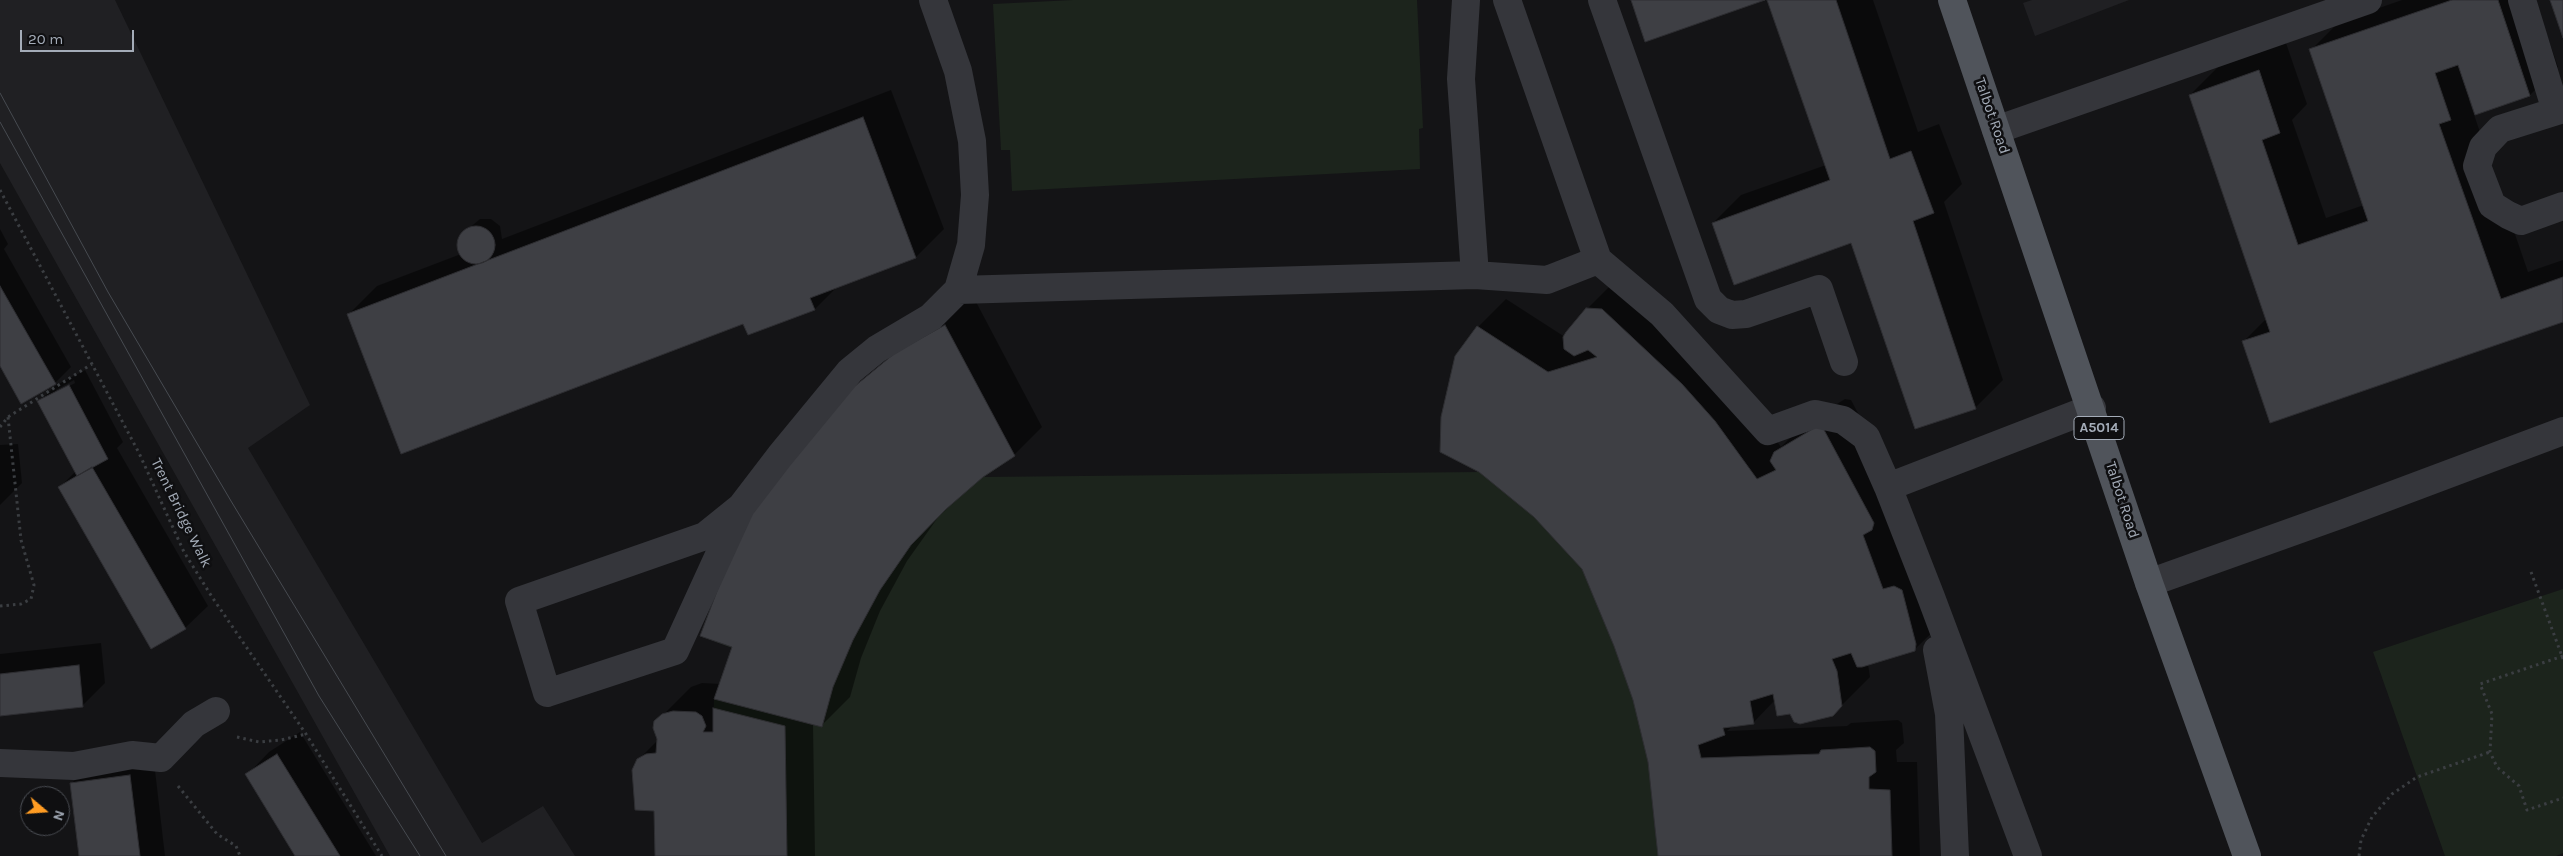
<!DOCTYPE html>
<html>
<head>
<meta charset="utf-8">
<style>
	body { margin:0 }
	#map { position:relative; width:2563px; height:856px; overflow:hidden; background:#141416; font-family:Karla,sans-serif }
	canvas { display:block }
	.north { position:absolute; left:20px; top:786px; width:50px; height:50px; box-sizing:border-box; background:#0f0f11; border:1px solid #4b4e54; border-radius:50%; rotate:108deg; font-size:14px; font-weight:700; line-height:20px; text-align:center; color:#a4acb8 }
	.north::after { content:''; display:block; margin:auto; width:18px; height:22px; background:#ff9c23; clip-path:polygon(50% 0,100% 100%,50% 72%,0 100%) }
	.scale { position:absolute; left:20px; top:30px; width:114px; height:22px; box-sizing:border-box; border:2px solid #a4acb8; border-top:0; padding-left:6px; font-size:15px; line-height:18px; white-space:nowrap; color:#a4acb8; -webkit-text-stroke:4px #0f0f11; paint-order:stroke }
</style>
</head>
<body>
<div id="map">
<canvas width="2563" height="856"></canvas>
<div class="north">N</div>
<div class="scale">20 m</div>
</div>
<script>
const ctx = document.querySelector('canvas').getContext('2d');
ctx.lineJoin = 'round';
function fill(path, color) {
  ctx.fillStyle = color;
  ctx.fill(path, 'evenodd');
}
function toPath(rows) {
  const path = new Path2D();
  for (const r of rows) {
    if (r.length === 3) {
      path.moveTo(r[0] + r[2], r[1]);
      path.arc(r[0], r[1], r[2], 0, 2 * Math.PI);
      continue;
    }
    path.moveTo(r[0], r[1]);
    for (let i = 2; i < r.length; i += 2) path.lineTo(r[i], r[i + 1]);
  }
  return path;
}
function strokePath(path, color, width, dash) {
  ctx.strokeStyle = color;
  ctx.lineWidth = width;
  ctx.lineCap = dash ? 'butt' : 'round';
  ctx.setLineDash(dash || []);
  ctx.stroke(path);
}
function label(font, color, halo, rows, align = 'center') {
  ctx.font = font + ' Karla,sans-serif';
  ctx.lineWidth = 5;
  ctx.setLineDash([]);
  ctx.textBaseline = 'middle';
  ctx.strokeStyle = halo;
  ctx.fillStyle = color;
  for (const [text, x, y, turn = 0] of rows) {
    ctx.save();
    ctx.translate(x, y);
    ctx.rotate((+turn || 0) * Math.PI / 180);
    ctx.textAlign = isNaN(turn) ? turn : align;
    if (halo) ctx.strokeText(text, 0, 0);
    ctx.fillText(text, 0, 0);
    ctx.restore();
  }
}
const built = toPath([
	[0,0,115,0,310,405,248,448,482,843,543,806,575,856,390,856,0,163],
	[2032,0,2129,0,2035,36,2023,3]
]);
const green = toPath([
	[1073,0,1417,0,1423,128,1419,129,1420,169,1012,191,1010,150,1001,150,993,4],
	[1586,308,1602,309,1682,384,1715,421,1757,479,1775,470,1770,461,1774,452,1816,427,1874,523,1872,530,1863,535,1883,589,1894,586,1902,590,1916,644,1915,651,1862,667,1857,667,1851,653,1832,659,1837,671,1842,706,1833,716,1794,722,1790,714,1777,716,1773,694,1750,701,1754,724,1723,728,1725,735,1698,745,1702,758,1819,754,1821,750,1875,751,1876,772,1869,777,1869,789,1890,790,1892,856,655,856,654,811,635,810,632,770,656,753,657,739,653,728,654,721,662,714,673,711,696,712,704,722,706,726,703,732,713,732,714,699,732,648,700,636,736,541,895,353,945,325,1015,456,984,477,1478,472,1440,452,1441,417,1455,356,1477,326,1548,372,1596,357,1589,350,1574,356,1564,349,1563,337,1566,332],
	[2563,589,2563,853,2556,856,2445,856,2373,652]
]);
const shadow = toPath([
	[1769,0,1873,0,1918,132,1939,124,1962,184,1944,202,2003,380,1975,408,1852,241,1713,223,1741,195,1826,165],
	[2402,0,2535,0,2558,67,2530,95,2476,114,2471,98,2469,100,2528,272,2563,260,2563,320,2243,342,2266,319,2190,95,2218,67,2286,43,2307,104,2292,120,2326,218,2364,205,2311,50,2339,22],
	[891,90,944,229,916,257,837,287,815,309,748,334,744,322,349,314,377,286,461,254,458,245,462,234,480,219,491,219,500,226,502,239],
	[0,229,8,244,4,249,71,367,55,383,0,364],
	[1615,281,1743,393,1781,447,1804,424,1845,399,1851,400,1901,494,1943,622,1914,650,1868,664,1870,677,1833,714,1790,713,1775,700,1753,723,1733,726,1727,731,1847,726,1851,723,1898,720,1902,723,1904,743,1896,750,1897,762,1917,762,1920,856,1659,856,1649,762,1634,700,1616,645,1478,327,1506,299,1565,337,1587,309],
	[974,298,1042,427,1014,455,983,476,939,516,907,561,880,611,861,658,850,697,822,725,813,723,815,856,657,856,656,810,638,760,658,740,656,722,691,687,702,683,721,684,850,392,878,364,925,325],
	[85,370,123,442,117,448,208,606,185,628,60,487,76,471,39,402,55,386],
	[74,380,75,383,56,393,56,390],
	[18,444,22,483,0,505,0,445],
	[101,643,105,683,82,706,0,715,0,654],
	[300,732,376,856,297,856,247,775,269,752],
	[153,753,165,856,80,856,72,783,94,760]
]);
const building = toPath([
	[1631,0,1765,0,1645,42,1631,0],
	[1767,0,1836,0,1890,159,1911,151,1934,213,1913,221,1976,409,1915,429,1851,243,1734,285,1712,223,1830,180,1767,0],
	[2452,0,2498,0,2530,96,2475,115,2458,65,2435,73,2451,120,2439,124,2501,299,2563,277,2563,322,2270,423,2242,341,2270,332,2189,95,2259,70,2280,133,2262,140,2298,245,2368,221,2309,49,2452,0],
	[2550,0,2563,0,2563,38,2550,0],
	[863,117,916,258,810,298,815,310,748,335,743,324,401,454,347,314,863,117],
	[476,245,19],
	[0,286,56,384,21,404,0,366,0,286],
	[1586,308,1602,309,1682,384,1715,421,1757,479,1776,470,1770,461,1774,452,1816,427,1823,428,1874,523,1872,530,1863,535,1883,589,1894,586,1902,590,1916,644,1915,651,1862,667,1857,667,1851,653,1832,659,1837,671,1842,706,1833,716,1800,724,1794,722,1790,714,1777,716,1773,694,1750,701,1754,724,1723,728,1725,735,1698,745,1701,758,1819,754,1821,750,1870,747,1875,751,1876,772,1869,777,1869,789,1890,790,1892,856,1658,856,1648,762,1633,700,1614,646,1582,569,1534,517,1479,472,1440,452,1441,417,1455,356,1477,326,1548,372,1597,357,1588,350,1574,356,1564,349,1563,337,1566,332,1586,308],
	[945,325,1015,456,983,477,945,510,911,545,880,590,853,640,833,687,822,727,714,699,732,647,700,636,736,541,771,481,849,391,895,353,945,325],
	[69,385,108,459,77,476,37,401,69,385],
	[92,467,186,629,151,649,58,487,92,467],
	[79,665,83,707,0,716,0,674,79,665],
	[713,708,785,726,787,856,655,856,654,811,635,810,632,770,637,759,646,754,656,753,657,739,653,728,654,721,662,714,673,711,696,712,702,716,706,726,703,732,713,732,713,708],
	[277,754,340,856,295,856,245,774,277,754],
	[130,775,140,856,79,856,70,783,130,775]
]);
const path = toPath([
	[0,190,139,453,184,552,212,597,306,734,382,856],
	[0,427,8,417,92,364],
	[2531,572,2563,659],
	[0,606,21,604,31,599,34,585,21,540,8,417],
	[2563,656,2480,684,2492,714,2490,752,2497,767,2519,786,2527,810,2563,798],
	[237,737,259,742,281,740,306,734],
	[178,786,217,834,236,846,240,856],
	[2359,856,2361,840,2372,817,2392,794,2417,777,2490,752]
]);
const minor = toPath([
	[1466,0,1461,79,1475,275],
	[1507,0,1598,260],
	[1602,0,1708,299,1719,310,1732,315,1746,314,1819,289,1844,362],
	[2522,0,2556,111],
	[2563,109,2500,129,2483,147,2477,166,2492,205,2508,215,2521,221,2563,206],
	[1996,130,2368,0],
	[958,290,1475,275,1547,280,1598,260,1662,314,1768,431,1815,414,1843,420,1866,437,1888,487,1931,597,2028,856],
	[1888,487,2092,408],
	[741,507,705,536,519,601,547,693,675,651,741,507,780,456,850,371,877,349,931,317,958,290,971,245,975,195,972,141,958,71,933,0],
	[2149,583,2342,514,2563,431],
	[1937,650,1949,714,1955,856],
	[0,763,74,766,132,755,161,758,194,724,216,711]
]);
const major = toPath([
	[1952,0,2149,583,2247,856]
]);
const tram = toPath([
	[0,93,108,292,231,501,446,856],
	[0,122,319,696,420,856]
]);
const shields = [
	[2099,428,50]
];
const shieldNames = [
	["A5014",2099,428]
];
const streetNames = [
	["Talbot Road",1992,116,71],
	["Talbot Road",2122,500,72],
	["Trent Bridge Walk",181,513,64]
];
fill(built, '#202023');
fill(green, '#1c241c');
fill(shadow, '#0007');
fill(building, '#3e3f44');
strokePath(building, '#2e2e32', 1);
strokePath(path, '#3b3e42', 3, [2.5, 4]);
strokePath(minor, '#35363b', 28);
strokePath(major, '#50545b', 28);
strokePath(tram, '#474b51', 1);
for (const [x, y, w] of shields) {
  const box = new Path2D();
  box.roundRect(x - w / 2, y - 11.5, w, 23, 4);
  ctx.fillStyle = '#0f0f11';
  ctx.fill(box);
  strokePath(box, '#a4acb8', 1);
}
label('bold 14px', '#a4acb8', null, shieldNames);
label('15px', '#a4acb8', '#0f0f11', streetNames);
</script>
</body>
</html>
